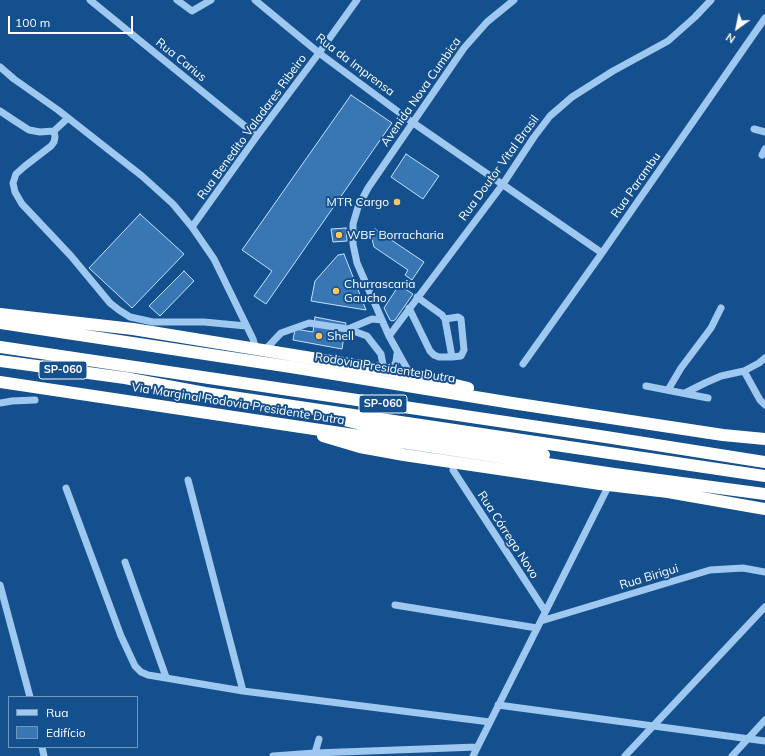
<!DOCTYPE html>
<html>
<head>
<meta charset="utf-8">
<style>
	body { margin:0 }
	#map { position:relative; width:765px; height:756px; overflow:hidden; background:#14508d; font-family:Mulish,sans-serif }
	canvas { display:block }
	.legend { position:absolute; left:8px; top:696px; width:130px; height:52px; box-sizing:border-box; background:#14508d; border:1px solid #7296bb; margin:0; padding:5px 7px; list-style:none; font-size:12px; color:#fff }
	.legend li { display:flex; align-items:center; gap:8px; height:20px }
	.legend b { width:20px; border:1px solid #7296bb }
	.north { position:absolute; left:717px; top:8px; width:40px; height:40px; -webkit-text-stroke:3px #14508d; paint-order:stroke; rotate:213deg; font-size:11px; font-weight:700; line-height:16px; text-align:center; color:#fff }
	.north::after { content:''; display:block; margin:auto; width:14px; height:18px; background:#fff; clip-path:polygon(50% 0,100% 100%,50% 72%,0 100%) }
	.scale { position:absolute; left:8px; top:16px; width:125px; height:18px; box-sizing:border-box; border:2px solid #fff; border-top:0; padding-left:5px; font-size:12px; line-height:14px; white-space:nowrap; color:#fff; -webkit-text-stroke:3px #14508d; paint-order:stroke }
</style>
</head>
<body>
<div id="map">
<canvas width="765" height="756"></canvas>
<ul class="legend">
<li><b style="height:5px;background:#9ec8f0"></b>Rua</li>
<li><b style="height:11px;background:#3877b4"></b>Edifício</li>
</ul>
<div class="north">N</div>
<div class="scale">100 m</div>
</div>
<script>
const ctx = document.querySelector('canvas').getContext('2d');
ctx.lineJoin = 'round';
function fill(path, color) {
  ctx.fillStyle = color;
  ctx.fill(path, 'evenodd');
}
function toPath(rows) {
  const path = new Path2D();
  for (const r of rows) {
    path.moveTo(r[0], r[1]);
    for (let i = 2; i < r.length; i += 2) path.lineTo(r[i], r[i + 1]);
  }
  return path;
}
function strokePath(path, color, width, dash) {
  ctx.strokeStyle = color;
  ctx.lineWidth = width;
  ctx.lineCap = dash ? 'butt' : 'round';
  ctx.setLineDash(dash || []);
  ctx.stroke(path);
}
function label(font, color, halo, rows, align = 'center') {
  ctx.font = font + ' Mulish,sans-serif';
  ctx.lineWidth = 4;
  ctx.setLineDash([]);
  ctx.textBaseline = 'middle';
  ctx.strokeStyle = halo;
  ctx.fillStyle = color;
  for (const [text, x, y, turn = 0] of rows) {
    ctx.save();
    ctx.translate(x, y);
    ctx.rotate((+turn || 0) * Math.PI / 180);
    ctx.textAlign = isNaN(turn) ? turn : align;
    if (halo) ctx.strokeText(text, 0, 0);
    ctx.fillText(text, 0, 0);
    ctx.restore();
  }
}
const building = toPath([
	[351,95,392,123,266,304,254,296,272,271,242,250,351,95],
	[406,154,439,176,423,199,391,177,406,154],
	[140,214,184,254,132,308,89,268,140,214],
	[346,228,347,241,333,242,331,229,346,228],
	[375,229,424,262,412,280,405,275,408,270,374,247,371,235,375,229],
	[344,254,366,310,311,301,315,281,338,255,344,254],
	[184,271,194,281,160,316,149,306,184,271],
	[399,285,413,294,395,320,392,321,390,320,384,308,399,285],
	[315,317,346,323,342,349,293,340,295,329,313,332,315,317]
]);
const minor = toPath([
	[90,0,257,136],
	[177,0,192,11,211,0],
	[255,0,319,53,412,122,602,253],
	[0,67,14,79,58,110,142,176,173,204,192,227,214,259,253,339,256,350],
	[0,111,15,121,29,130,40,132,54,131,68,118],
	[754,129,765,132],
	[54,131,55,137,54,142,51,146,25,166,16,174,13,183,15,192,22,204,71,256,110,303,119,310,130,317,153,322,204,322,246,326],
	[762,155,765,149],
	[192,227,257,136,319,53,357,0],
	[409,308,430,351,434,355,439,357,452,357,445,319,442,315,417,297],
	[445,319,458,317,461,319,464,350,461,356,452,357],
	[348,329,367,336,381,354,384,370],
	[389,336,503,184,534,137,550,116,572,97,613,71,668,41,695,17,711,0],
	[264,351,281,333,309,323,348,329,372,319,382,320],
	[523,364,602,253,765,18],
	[390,371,396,362,397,354],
	[744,371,760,400,765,405],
	[410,374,389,336,357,263,353,244,353,224,358,207,368,188,464,48,487,22,514,0],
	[646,386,708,398],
	[668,390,681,368,711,328,721,308],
	[685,393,705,383,721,376,744,371,759,363,765,358],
	[0,403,12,401,35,400],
	[453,470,545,611],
	[188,480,243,691,490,722],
	[66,488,121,636,135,666,141,672,148,675,243,691],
	[125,562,166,677],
	[0,585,30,697],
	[395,605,537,628],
	[541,621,710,570,743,568,765,572],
	[498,705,765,741],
	[42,747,44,756],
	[315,753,319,739],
	[273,756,315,753,477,747],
	[473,756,607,489],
	[625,756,765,607],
	[732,756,765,720]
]);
const highway = toPath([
	[0,314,133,329,410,374,468,388],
	[0,323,291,367,512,403,723,435,765,439],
	[0,347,606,437,765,462],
	[0,361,125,378,205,393,765,476],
	[0,382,614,474,765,494],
	[348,421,374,427,544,455],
	[323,436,360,447,404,455,600,484,668,492,765,509]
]);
const markers = [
	[397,202,4,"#ffc75d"],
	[339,235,4,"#ffc75d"],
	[336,291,4,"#ffc75d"],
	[319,336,4,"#ffc75d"]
];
const shields = [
	[63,370,48],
	[383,404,48]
];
const shieldNames = [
	["SP-060",63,370],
	["SP-060",383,404]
];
const streetNames = [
	["Rua Carius",181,60,39],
	["Rua da Imprensa",355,65,37],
	["Avenida Nova Cumbica",421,92,-55],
	["Rua Benedito Valadares Ribeiro",252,127,-54],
	["Rua Doutor Vital Brasil",499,168,-54],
	["Rua Parambu",636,185,-55],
	["Rodovia Presidente Dutra",385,368,9],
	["Via Marginal Rodovia Presidente Dutra",238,404,9],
	["Rua Córrego Novo",508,535,57],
	["Rua Birigui",649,577,-17]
];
const poiNames = [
	["MTR Cargo",389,202,"right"],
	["WBF Borracharia",347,235],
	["Churrascaria",344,284],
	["Gaucho",344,298],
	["Shell",327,336]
];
fill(building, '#3877b4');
strokePath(building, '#c5e1fc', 1);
strokePath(minor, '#9ec8f0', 7);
strokePath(highway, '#fff', 12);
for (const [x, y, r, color] of markers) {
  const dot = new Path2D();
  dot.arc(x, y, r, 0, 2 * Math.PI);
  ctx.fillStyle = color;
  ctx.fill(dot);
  strokePath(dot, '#14508d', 1.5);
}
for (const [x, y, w] of shields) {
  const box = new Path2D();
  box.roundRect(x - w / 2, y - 9, w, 18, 3);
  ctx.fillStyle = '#14508d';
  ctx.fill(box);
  strokePath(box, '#fff', 1);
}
label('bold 11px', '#fff', null, shieldNames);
label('12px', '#fff', '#14508d', streetNames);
label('12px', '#fff', '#14508d', poiNames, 'left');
</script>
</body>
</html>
